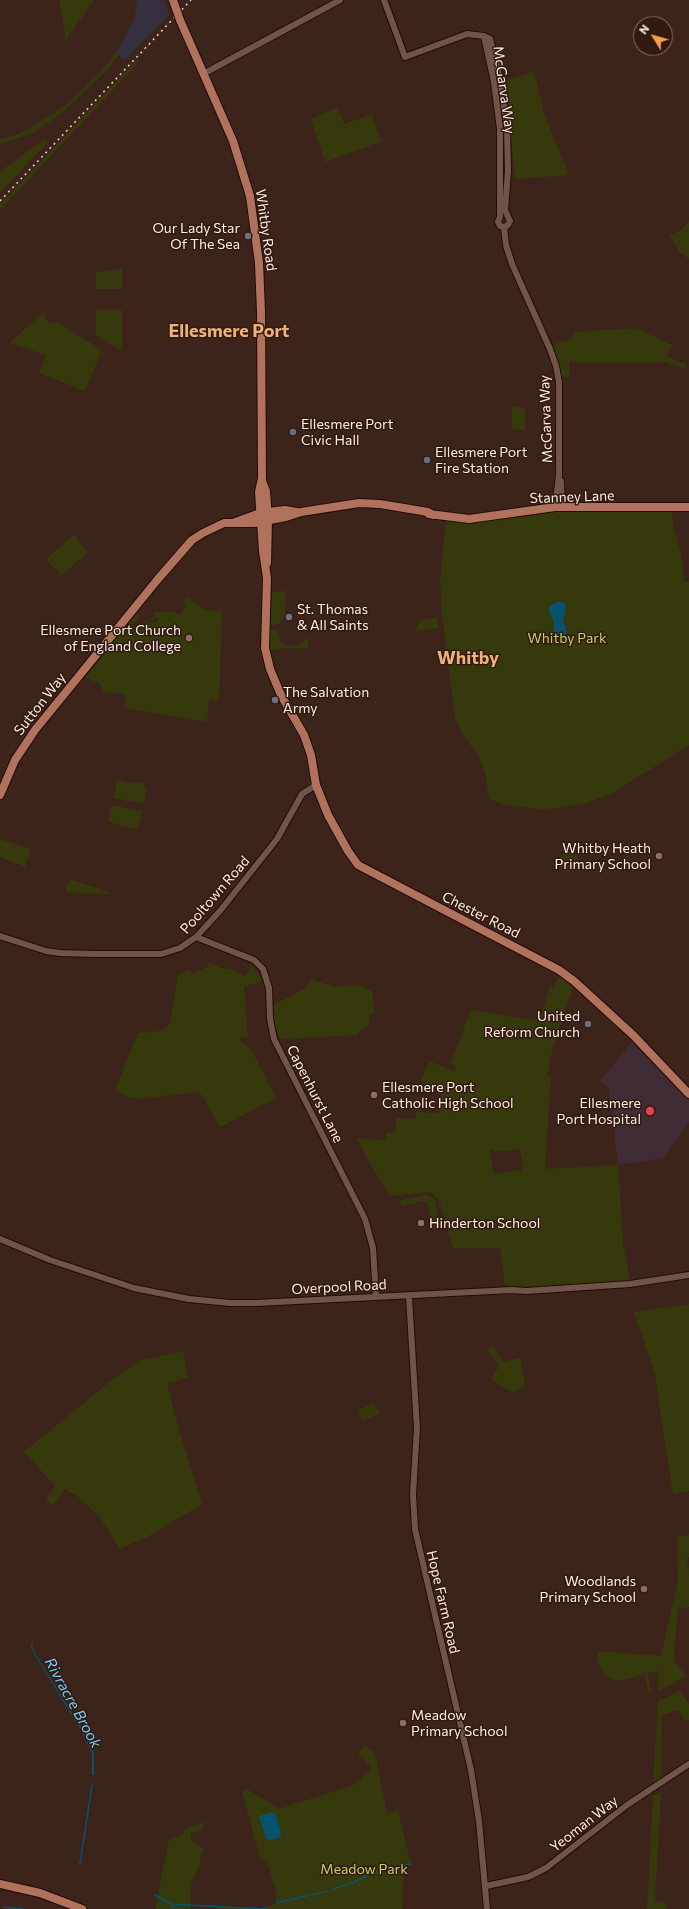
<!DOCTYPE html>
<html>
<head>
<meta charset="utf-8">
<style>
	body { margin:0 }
	#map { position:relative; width:689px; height:1909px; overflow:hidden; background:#3d241a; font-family:Commissioner,sans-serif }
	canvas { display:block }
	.north { position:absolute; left:633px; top:16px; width:40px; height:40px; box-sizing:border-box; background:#321a10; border:1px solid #846e66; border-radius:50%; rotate:307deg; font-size:11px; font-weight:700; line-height:16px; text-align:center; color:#ffede6 }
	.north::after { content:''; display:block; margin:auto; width:14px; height:18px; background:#f8a14a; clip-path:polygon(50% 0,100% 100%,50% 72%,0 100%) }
</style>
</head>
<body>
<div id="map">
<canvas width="689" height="1909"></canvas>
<div class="north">N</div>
</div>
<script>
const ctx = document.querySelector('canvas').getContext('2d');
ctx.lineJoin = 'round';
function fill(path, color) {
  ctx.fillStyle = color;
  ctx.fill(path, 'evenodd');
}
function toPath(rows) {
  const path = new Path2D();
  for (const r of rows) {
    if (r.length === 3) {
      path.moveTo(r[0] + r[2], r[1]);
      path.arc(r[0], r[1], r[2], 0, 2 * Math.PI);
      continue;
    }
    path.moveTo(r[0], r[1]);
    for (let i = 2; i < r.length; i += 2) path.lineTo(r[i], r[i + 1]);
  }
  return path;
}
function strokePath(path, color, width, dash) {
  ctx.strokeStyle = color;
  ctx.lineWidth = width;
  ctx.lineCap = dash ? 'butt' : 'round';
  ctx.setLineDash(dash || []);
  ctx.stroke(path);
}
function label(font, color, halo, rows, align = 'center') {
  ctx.font = font + ' Commissioner,sans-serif';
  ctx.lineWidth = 3;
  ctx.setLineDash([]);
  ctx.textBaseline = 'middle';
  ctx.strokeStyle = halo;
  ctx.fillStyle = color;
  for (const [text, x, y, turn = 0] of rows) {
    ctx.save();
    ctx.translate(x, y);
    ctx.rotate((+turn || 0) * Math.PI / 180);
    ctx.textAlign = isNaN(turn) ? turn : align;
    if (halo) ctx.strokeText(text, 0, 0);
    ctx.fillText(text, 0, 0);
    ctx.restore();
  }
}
const industrial = toPath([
	[137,0,164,0,169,15,124,61,116,52,124,40,135,16]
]);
const medical = toPath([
	[632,1042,689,1101,689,1122,663,1158,618,1165,609,1090,607,1086,600,1081]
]);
const green = toPath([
	[59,0,94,0,65,41,65,34],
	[116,52,119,54,108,69,62,113,33,133,0,144,0,139,16,135,29,129,67,104,102,71],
	[137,60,139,62,0,210,0,204],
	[534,71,544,113,569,175,515,179,505,81],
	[338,107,344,124,372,114,381,142,325,162,311,119],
	[44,140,48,142,0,193,0,174,6,167],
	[689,221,689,259,679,252,670,235,680,231],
	[122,269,122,289,96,289,96,272],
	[96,310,122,310,122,351,96,335],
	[43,313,48,322,51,323,57,322,102,350,85,391,39,373,46,355,9,343],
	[636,328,672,345,667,357,687,365,685,369,664,362,569,362,570,377,561,377,554,349,554,344,569,340,573,337,574,332],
	[512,407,525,408,525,430,512,429],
	[539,510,672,512,673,525,680,550,685,582,689,582,689,745,613,793,583,804,543,810,505,805,489,799,485,773,479,757,464,736,455,718,442,615,440,579,446,519],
	[74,535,88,552,61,576,46,559],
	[286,591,285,615,279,624,270,625,272,592],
	[187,596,204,610,222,611,219,700,209,699,207,722,124,708,126,694,104,692,99,683,85,678,137,613,140,615,120,642,134,625,140,630,147,621,151,623,158,621,158,618,151,620,154,612,174,612,181,614,186,606,183,600],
	[436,618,439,628,415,631,420,620],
	[270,630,278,630,281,642,286,646,299,645,308,637,308,647,303,649,284,648,270,651],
	[121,780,130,783,140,783,147,788,144,804,114,798,116,784],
	[112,805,142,812,137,828,134,829,109,822,108,819],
	[0,839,31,849,25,867,0,857],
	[569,862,10],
	[73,880,111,893,111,894,65,892,69,881],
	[209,963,226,969,227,968,246,976,252,964,259,974,262,982,244,986,248,1038,241,1037,241,1043,250,1047,276,1098,220,1127,202,1095,198,1092,145,1098,130,1098,115,1090,138,1033,160,1031,165,1029,170,1023,178,975,189,970,193,974,207,967],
	[559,976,573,988,553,1047,547,1076,551,1076,545,1169,618,1165,623,1243,630,1281,510,1288,509,1285,505,1285,500,1248,453,1248,439,1200,430,1192,390,1196,371,1165,357,1139,386,1140,386,1133,395,1133,396,1118,415,1119,417,1112,438,1113,441,1090,421,1082,429,1061,454,1071,456,1066,450,1064,471,1010,539,1021,550,986,553,988],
	[519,1148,523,1163,521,1171,518,1170,493,1175,490,1149,499,1152],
	[311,979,335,987,356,984,372,991,374,1013,369,1016,370,1022,367,1027,360,1029,358,1035,280,1039,274,1022,274,1004,305,989],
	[425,1195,431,1197,435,1201,439,1224,436,1228,433,1228,428,1204,424,1201,402,1206,400,1204,401,1200],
	[689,1304,689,1491,673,1494,666,1451,655,1374,634,1312],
	[494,1347,503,1362,520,1358,525,1385,514,1393,491,1380,499,1366,487,1350],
	[183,1351,188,1378,167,1383,179,1430,202,1504,147,1537,120,1549,99,1516,77,1496,65,1489,53,1506,47,1501,47,1498,55,1486,24,1452,112,1380,139,1361],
	[373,1403,380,1413,362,1421,358,1410],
	[689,1535,689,1557,687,1557,687,1562,689,1569,689,1607,678,1609,674,1653,674,1661,683,1670,685,1677,658,1691,659,1671,647,1673,652,1693,649,1693,644,1674,619,1681,609,1678,604,1674,598,1662,597,1651,661,1656,678,1581,677,1537],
	[679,1691,689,1704,689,1721,685,1720,679,1710,662,1715,661,1779,653,1784,658,1701],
	[365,1745,375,1753,387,1814,398,1811,411,1864,404,1865,402,1909,218,1909,218,1906,262,1909,275,1904,277,1894,267,1862,260,1858,242,1791,247,1789,279,1809,356,1784,372,1769,366,1761,358,1754],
	[661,1792,655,1901,665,1902,667,1909,647,1909,653,1796],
	[204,1822,205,1825,202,1826,201,1831,191,1833,191,1840,205,1850,201,1854,199,1867,192,1881,190,1892,191,1909,155,1909,169,1839,183,1834,185,1829]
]);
const water = toPath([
	[559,601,565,603,566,606,563,622,567,630,566,636,559,639,554,634,554,622,549,612,549,607],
	[33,1639,32,1645,36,1655,81,1727,94,1753,94,1775,92,1775,92,1753,81,1730,36,1657,31,1646],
	[273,1812,276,1815,281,1833,280,1837,269,1840,266,1838,259,1816]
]);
const stream = toPath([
	[80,1864,92,1785],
	[333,1889,354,1882,372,1873,411,1864],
	[155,1895,171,1904,262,1909,269,1907],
	[277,1903,327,1891],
	[171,1904,173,1909],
	[3,1907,23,1909]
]);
const minor = toPath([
	[384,0,405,57,467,34,484,36,490,39,500,78,507,127,508,171,505,210,510,221,508,225,504,227],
	[484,36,494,82,500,129,500,217,498,222,500,226,504,227],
	[203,74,340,0],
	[504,227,506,245,512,264,550,349,556,366,559,382,559,475,555,507],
	[561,481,562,507],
	[0,936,46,951,60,953,94,954,161,954,180,948,196,937,220,911,277,839,302,794,316,785],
	[196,937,254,960,263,969,269,988,270,1019,274,1039,365,1219,373,1248,376,1297],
	[0,1239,50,1260,134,1288,189,1299,230,1303,257,1303,511,1290,526,1291,630,1284,689,1275],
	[409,1297,417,1428,413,1494,415,1529,471,1770,479,1821,487,1909],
	[486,1886,528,1877,546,1868,627,1805,689,1764]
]);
const major = toPath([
	[180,20,233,141,250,196,259,263,261,312,262,478,259,492,263,551,267,578,265,648,270,669,281,695,304,735,311,755,316,785,328,815,348,851,358,865,559,970,574,981,633,1035,689,1094],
	[262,481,266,491,268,520,267,563],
	[429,514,469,519,555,507,689,507],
	[233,523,260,513,285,510,297,512],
	[0,795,15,760,35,730,158,579,192,540,203,533,224,523,254,523,286,517,301,512,359,503,380,504,428,512,433,515],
	[0,1884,40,1893,82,1909]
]);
const rail = toPath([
	[0,201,191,0]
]);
const majorBridge = toPath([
	[173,0,180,20]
]);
const markers = [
	[248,236,4,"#6b7280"],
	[293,432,4,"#5c6f8a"],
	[427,460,4,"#5c6f8a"],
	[289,617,4,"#6b7280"],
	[189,638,4,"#8d6e63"],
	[275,700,4,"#6b7280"],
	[659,856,4,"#8d6e63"],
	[588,1024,4,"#6b7280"],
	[374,1095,4,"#8d6e63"],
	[650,1111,5,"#e0444e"],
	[421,1223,4,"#8d6e63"],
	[644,1589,4,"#8d6e63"],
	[403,1723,4,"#8d6e63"]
];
const streetNames = [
	["McGarva Way",504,90,82],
	["Whitby Road",266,230,82],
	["McGarva Way",546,419,-92],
	["Stanney Lane",572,497,-2],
	["Sutton Way",40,704,-52],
	["Pooltown Road",215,895,-49],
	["Chester Road",481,915,27],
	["Capenhurst Lane",315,1094,63],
	["Overpool Road",339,1287,-3],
	["Hope Farm Road",443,1602,77],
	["Yeoman Way",584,1824,-38]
];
const poiNames = [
	["Our Lady Star",240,228,"right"],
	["Of The Sea",240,244,"right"],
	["Ellesmere Port",301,424],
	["Civic Hall",301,440],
	["Ellesmere Port",435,452],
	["Fire Station",435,468],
	["St. Thomas",297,609],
	["& All Saints",297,625],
	["Ellesmere Port Church",181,630,"right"],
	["of England College",181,646,"right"],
	["The Salvation",283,692],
	["Army",283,708],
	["Whitby Heath",651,848,"right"],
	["Primary School",651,864,"right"],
	["United",580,1016,"right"],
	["Reform Church",580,1032,"right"],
	["Ellesmere Port",382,1087],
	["Catholic High School",382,1103],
	["Ellesmere",641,1103,"right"],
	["Port Hospital",641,1119,"right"],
	["Hinderton School",429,1223],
	["Woodlands",636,1581,"right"],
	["Primary School",636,1597,"right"],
	["Meadow",411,1715],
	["Primary School",411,1731]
];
const parkNames = [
	["Whitby Park",567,638],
	["Meadow Park",364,1869]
];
const waterNames = [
	["Rivracre Brook",73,1703,61]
];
const districtNames = [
	["Ellesmere Port",229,331],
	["Whitby",468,658]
];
fill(industrial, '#362f3f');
fill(medical, '#3f2c34');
fill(green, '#36390c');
fill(water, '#07536e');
strokePath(stream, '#07536e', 1.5);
strokePath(minor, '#230c04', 8);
strokePath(major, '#230c04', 10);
strokePath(minor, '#715449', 6);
strokePath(major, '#b0715d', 8);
strokePath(rail, '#e7d4cd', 1.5, [2, 4]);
strokePath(majorBridge, '#230c04', 10, []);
strokePath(majorBridge, '#b0715d', 8);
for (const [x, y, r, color] of markers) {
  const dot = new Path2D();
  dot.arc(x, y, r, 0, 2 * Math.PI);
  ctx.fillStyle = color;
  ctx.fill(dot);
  strokePath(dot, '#321a10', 1.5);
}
label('14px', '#ffede6', '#321a10', streetNames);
label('14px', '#ffede6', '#321a10', poiNames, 'left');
label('14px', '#c6cf66', '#321a10', parkNames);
label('italic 15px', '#73cdf5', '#321a10', waterNames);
label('bold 18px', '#edb17a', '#321a10', districtNames);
</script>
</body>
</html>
